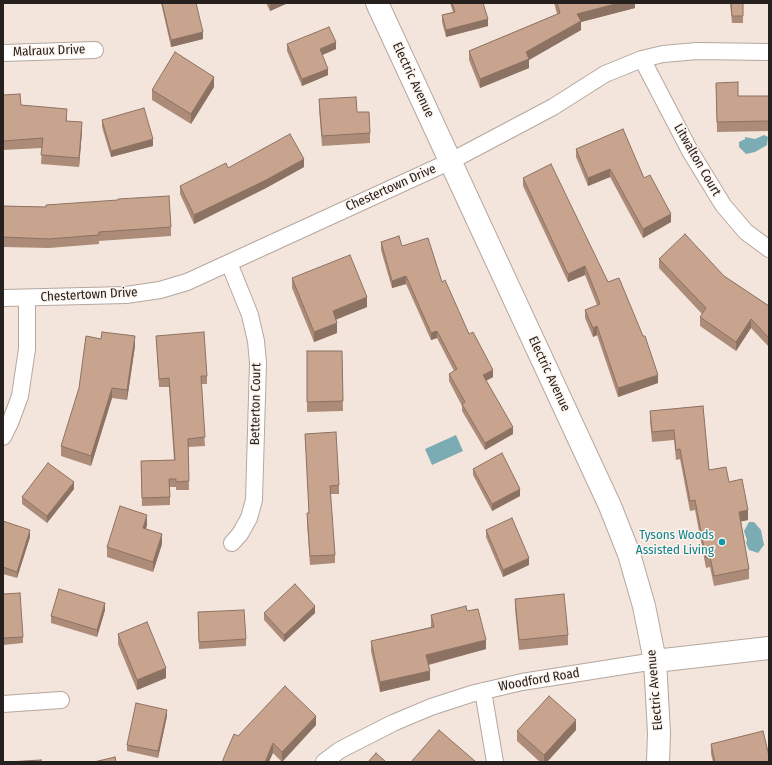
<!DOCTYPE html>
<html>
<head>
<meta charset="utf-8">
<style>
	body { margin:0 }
	#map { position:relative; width:772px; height:765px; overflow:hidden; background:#f4e5dc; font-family:"Fira Sans Condensed",sans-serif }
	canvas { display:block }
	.frame { position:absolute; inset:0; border:4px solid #26211e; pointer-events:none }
</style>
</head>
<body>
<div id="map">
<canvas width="772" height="765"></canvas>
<div class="frame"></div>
</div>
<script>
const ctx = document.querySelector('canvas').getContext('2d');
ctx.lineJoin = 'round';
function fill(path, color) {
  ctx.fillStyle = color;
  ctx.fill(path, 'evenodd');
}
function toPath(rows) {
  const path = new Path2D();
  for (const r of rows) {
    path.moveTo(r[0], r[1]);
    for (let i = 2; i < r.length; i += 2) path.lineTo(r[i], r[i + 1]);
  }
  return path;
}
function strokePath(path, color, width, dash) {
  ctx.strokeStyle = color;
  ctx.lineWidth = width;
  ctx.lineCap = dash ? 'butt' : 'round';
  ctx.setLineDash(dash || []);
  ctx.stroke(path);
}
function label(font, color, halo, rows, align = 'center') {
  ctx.font = font + ' "Fira Sans Condensed",sans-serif';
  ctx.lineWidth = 3;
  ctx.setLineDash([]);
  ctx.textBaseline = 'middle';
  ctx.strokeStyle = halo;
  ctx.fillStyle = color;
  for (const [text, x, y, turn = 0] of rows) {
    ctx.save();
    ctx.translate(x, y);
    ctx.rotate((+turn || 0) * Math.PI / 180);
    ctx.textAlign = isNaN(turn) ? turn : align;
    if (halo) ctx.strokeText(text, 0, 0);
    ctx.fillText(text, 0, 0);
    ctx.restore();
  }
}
const water = toPath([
	[764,135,768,137,767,145,755,152,746,154,739,147,739,142,745,139,745,137,755,139],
	[456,435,463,451,432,465,425,449],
	[749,522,754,522,761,530,764,545,758,553,749,550,746,543,747,540,744,531]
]);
const street = toPath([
	[3,53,95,50],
	[642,59,690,151,723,205,746,232,769,249],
	[229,263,250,315,256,341,258,363,254,500,249,518,240,534,232,543],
	[3,298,126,295,160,290,187,282,451,161,553,107,605,74,642,59,663,54,697,51,769,52],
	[3,437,10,423,20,396,27,349,27,298],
	[483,691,495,762],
	[3,704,61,700],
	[324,762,340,750,393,723,431,707,471,694,522,682,655,661]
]);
const secondary = toPath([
	[377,3,610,506,629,554,644,606,655,661,659,733,658,762],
	[655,661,769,648]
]);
const wall = toPath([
	[161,3,196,3,203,39,171,47],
	[266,3,288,3,270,11],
	[450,3,483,3,488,26,446,37,442,22,442,15,453,12],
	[554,3,635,3,635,8,581,22,581,30,529,60,529,68,480,88,469,60,469,51,557,14],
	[730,3,743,3,743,23,732,23],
	[287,44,336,49,322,55,328,75,302,86,287,51],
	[716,83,738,96,769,96,769,131,717,132],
	[214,87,191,124,152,100,152,90],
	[3,95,21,105,67,118,67,121,82,131,79,167,41,164,42,148,3,150],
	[319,99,357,112,370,133,370,143,322,146,319,109],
	[102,120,153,146,111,157,102,127],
	[576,149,644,178,671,222,643,238,610,177,588,186,576,157],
	[304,167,266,188,194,224,180,194,180,186,228,168],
	[523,178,608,282,658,383,618,397,597,335,593,337,585,318,585,310,597,305,585,275,568,282,523,186],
	[3,206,46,207,171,227,171,236,99,241,99,244,49,248,3,247],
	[381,242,402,246,442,282,469,334,493,377,486,381,513,434,485,450,462,411,462,406,449,381,449,374,454,371,437,338,431,340,406,284,392,288,381,250],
	[659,259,724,276,769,306,769,347,751,328,736,351,700,326,700,317,702,314,659,268],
	[292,278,367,307,336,319,337,333,314,342,292,288],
	[156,336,207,376,207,384,201,384,205,446,188,447,189,490,176,490,176,487,170,487,170,505,142,506,141,461,174,460,169,387,159,387],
	[135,346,127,400,112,398,91,466,61,456,61,446],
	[307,351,342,351,343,411,307,412],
	[703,406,709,470,729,482,748,520,741,521,749,569,749,579,714,586,710,567,706,568,695,510,690,511,680,459,676,460,674,440,652,442,650,421,650,411],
	[305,434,339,485,339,494,330,494,335,555,335,563,310,565,307,522,307,513,309,513],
	[473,469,520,496,492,511,473,475],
	[74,489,47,523,22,504,22,497],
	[3,521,30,537,17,578,3,574],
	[147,525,146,529,162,544,153,572,107,557,107,547],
	[486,530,529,565,503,577,486,537],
	[3,594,23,637,23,643,3,645],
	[515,599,568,635,568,645,519,650,515,609],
	[105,610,97,637,51,623,51,616],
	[467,611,486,649,429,665,430,680,380,692,371,651,371,641,431,627,431,615],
	[198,612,246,639,246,646,199,649],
	[264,613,315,613,284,642,264,620],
	[118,634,166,678,137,690,118,644],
	[167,716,158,758,127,751,127,745],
	[316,725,282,762,273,753,238,736],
	[576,730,547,762,540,762,517,741,517,731],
	[711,744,769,762,713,762,711,754]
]);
const shadedWall = toPath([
	[270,3,288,3,270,11],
	[619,3,635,3,635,8,581,22,581,30,529,60,529,68,480,88,480,79,526,52,577,14],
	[488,19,488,26,446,37,446,30],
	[203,32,203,39,171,47,171,40],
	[336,42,336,49,320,56,320,49],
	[328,69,328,75,302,86,302,79],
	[214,77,214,87,191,124,191,114],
	[82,122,82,131,79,167,79,158],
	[153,139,153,146,111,157,111,151],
	[304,159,304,167,266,188,194,224,194,215],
	[610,169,610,177,588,186,588,178],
	[671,214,671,222,643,238,643,229],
	[585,266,585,275,568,282,568,274],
	[406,276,406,284,392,288,392,281],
	[367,297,367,307,333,321,333,311],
	[751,319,751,328,736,351,736,342],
	[337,323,337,333,314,342,314,332],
	[597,326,597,335,593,337,593,328],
	[437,331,437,338,431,340,431,333],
	[135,336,135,346,127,400,127,390],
	[493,370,493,377,483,382,483,375],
	[658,375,658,383,618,397,618,388],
	[112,388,112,398,91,466,91,456],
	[513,427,513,434,485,450,485,443],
	[74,482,74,489,47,523,47,516],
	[520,489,520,496,492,511,492,504],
	[748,510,748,520,739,522,739,512],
	[147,515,147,525,143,538,143,528],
	[30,530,30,537,17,578,17,572],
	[162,534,162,544,153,572,153,562],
	[529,558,529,565,503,577,503,570],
	[105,603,105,610,97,637,97,630],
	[315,606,315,613,284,642,284,635],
	[486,640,486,649,426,665,426,655],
	[166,668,166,678,137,690,137,680],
	[430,671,430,680,380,692,380,682],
	[167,710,167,716,158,758,158,751],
	[316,716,316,725,282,762,282,752],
	[576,720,576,730,547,762,544,762,544,755],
	[273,743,273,753,269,762,265,762]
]);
const building = toPath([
	[162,3,196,3,203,32,171,40,162,3],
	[452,3,483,3,488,19,446,30,442,15,455,12,452,3],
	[557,3,619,3,577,14,581,21,526,52,529,59,480,79,469,51,560,13,557,3],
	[731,3,743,3,743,16,732,16,731,3],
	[329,27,336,42,320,49,328,69,302,79,287,44,329,27],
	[175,52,214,77,191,114,152,90,175,52],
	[738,82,738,96,769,96,769,121,717,122,716,83,738,82],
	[20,94,21,105,67,109,66,121,82,122,79,158,41,155,43,138,3,141,3,95,20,94],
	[356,97,357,112,369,112,370,133,322,136,319,99,356,97],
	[144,108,153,139,111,151,102,120,144,108],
	[623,129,644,178,650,175,671,214,643,229,610,169,588,178,576,149,623,129],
	[290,134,304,159,266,180,194,215,180,186,226,163,228,168,290,134],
	[551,164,608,282,619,278,643,336,645,336,658,375,618,388,597,326,593,328,585,310,600,304,585,266,568,274,523,178,551,164],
	[169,196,171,227,99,232,99,235,49,239,3,237,3,206,46,207,46,205,118,200,118,199,169,196],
	[685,234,724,276,769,306,769,338,751,319,736,342,700,317,706,308,659,259,685,234],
	[399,236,402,246,428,238,442,282,445,280,469,334,473,332,493,370,483,375,513,427,485,443,462,404,465,402,449,374,457,369,437,331,431,333,406,276,392,281,381,242,399,236],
	[350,255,367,297,333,311,337,323,314,332,292,278,350,255],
	[102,332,135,336,127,390,112,388,91,456,61,446,79,388,86,336,101,339,102,332],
	[204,332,207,376,201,376,205,437,188,439,189,481,176,482,176,479,169,479,170,497,142,498,141,461,175,460,169,378,159,379,156,336,204,332],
	[307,351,342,351,343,401,307,402,307,351],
	[703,406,709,470,726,467,729,482,742,479,748,510,739,512,749,569,714,576,710,557,706,558,695,500,690,501,680,449,676,450,674,430,652,432,650,411,703,406],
	[336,432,339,485,330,486,335,555,310,556,307,513,309,513,305,434,336,432],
	[502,453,520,489,492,504,473,469,502,453],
	[48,463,74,482,47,516,22,497,48,463],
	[120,506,147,515,143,528,162,534,153,562,107,547,120,506],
	[512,518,529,558,503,570,486,530,512,518],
	[3,521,30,530,17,572,3,567,3,521],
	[295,584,315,606,284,635,264,613,295,584],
	[59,589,105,603,97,630,51,616,59,589],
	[20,593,23,637,3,638,3,594,20,593],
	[564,594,568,635,519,640,515,599,564,594],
	[466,606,467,611,478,609,486,640,426,655,430,671,380,682,371,641,434,627,431,615,466,606],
	[244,610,246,639,199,642,198,612,244,610],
	[147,622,166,668,137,680,118,634,147,622],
	[285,686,316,716,282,752,273,743,265,762,222,762,234,734,238,736,285,686],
	[549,696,576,720,544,755,517,731,549,696],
	[136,703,167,710,158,751,127,745,136,703],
	[439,730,476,762,411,762,439,730],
	[763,731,769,756,769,761,766,762,715,762,711,744,763,731],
	[376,753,386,762,368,762,376,753],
	[115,757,116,762,94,762,115,757],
	[41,760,41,762,7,762,41,760]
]);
const markers = [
	[722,542,4,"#0f9aa8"]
];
const streetNames = [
	["Malraux Drive",49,51,-2],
	["Electric Avenue",413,80,65],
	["Litwalton Court",697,160,60],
	["Chestertown Drive",391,188,-24],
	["Chestertown Drive",89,295,-3],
	["Electric Avenue",549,374,65],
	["Betterton Court",256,404,-89],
	["Woodford Road",539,680,-10],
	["Electric Avenue",655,690,-95]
];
const cultureNames = [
	["Tysons Woods",714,535],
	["Assisted Living",714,550]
];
fill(water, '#7bacb4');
strokePath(street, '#b5a79f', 18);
strokePath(secondary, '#b5a79f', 24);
strokePath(street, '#fff', 16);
strokePath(secondary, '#fff', 22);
fill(wall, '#ac8c79');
fill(shadedWall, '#8c7263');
fill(building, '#c8a38d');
strokePath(building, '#8c7263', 1);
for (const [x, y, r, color] of markers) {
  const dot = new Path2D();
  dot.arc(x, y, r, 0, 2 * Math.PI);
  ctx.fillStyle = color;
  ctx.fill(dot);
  strokePath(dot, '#fdf4ee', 1.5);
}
label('13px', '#26211e', '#fdf4ee', streetNames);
label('13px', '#0d838f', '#fdf4ee', cultureNames, 'right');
</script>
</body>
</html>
